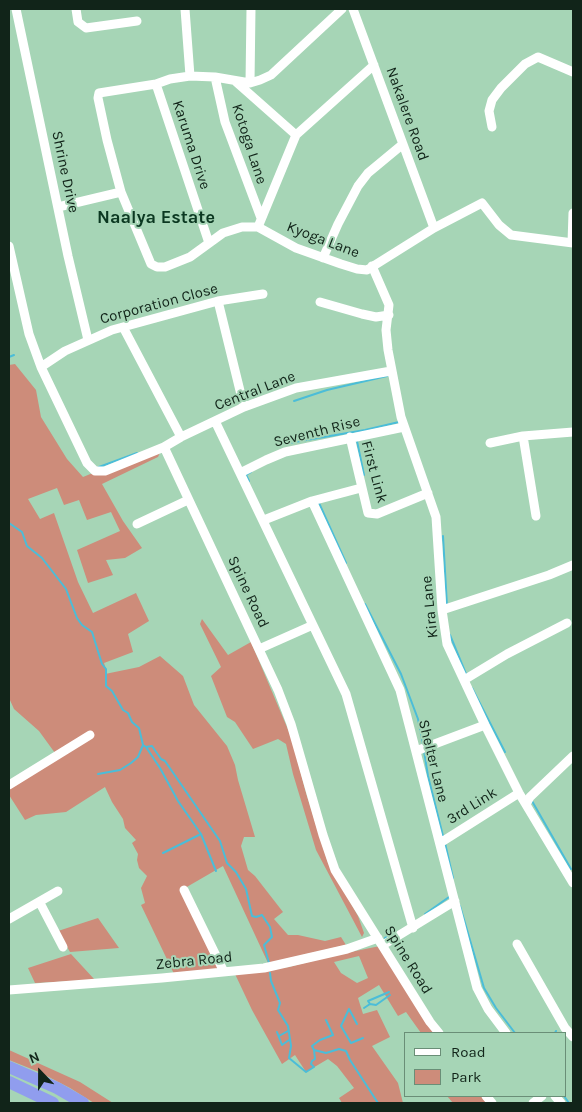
<!DOCTYPE html>
<html>
<head>
<meta charset="utf-8">
<style>
	body { margin:0 }
	#map { position:relative; width:582px; height:1112px; overflow:hidden; background:#a6d5b6; font-family:Karla,sans-serif }
	canvas { display:block }
	.frame { position:absolute; inset:0; border:10px solid #112419; pointer-events:none }
	.legend { position:absolute; left:404px; top:1032px; width:162px; height:65px; box-sizing:border-box; background:#a6d5b6; border:1px solid #6a8e77; margin:0; padding:6px 9px; list-style:none; font-size:15px; color:#112419 }
	.legend li { display:flex; align-items:center; gap:10px; height:25px }
	.legend b { width:25px; border:1px solid #6a8e77 }
	.north { position:absolute; left:15px; top:1047px; width:50px; height:50px; -webkit-text-stroke:4px #a6d5b6; paint-order:stroke; rotate:338deg; font-size:14px; font-weight:700; line-height:20px; text-align:center; color:#112419 }
	.north::after { content:''; display:block; margin:auto; width:18px; height:22px; background:#112419; clip-path:polygon(50% 0,100% 100%,50% 72%,0 100%) }
</style>
</head>
<body>
<div id="map">
<canvas width="582" height="1112"></canvas>
<div class="frame"></div>
<ul class="legend">
<li><b style="height:6px;background:#fff"></b>Road</li>
<li><b style="height:14px;background:#cd8c7a"></b>Park</li>
</ul>
<div class="north">N</div>
</div>
<script>
const ctx = document.querySelector('canvas').getContext('2d');
ctx.lineJoin = 'round';
function fill(path, color) {
  ctx.fillStyle = color;
  ctx.fill(path, 'evenodd');
}
function toPath(rows) {
  const path = new Path2D();
  for (const r of rows) {
    path.moveTo(r[0], r[1]);
    for (let i = 2; i < r.length; i += 2) path.lineTo(r[i], r[i + 1]);
  }
  return path;
}
function strokePath(path, color, width, dash) {
  ctx.strokeStyle = color;
  ctx.lineWidth = width;
  ctx.lineCap = dash ? 'butt' : 'round';
  ctx.setLineDash(dash || []);
  ctx.stroke(path);
}
function label(font, color, halo, rows, align = 'center') {
  ctx.font = font + ' Karla,sans-serif';
  ctx.lineWidth = 4;
  ctx.setLineDash([]);
  ctx.textBaseline = 'middle';
  ctx.strokeStyle = halo;
  ctx.fillStyle = color;
  for (const [text, x, y, turn = 0] of rows) {
    ctx.save();
    ctx.translate(x, y);
    ctx.rotate((+turn || 0) * Math.PI / 180);
    ctx.textAlign = isNaN(turn) ? turn : align;
    if (halo) ctx.strokeText(text, 0, 0);
    ctx.fillText(text, 0, 0);
    ctx.restore();
  }
}
const green = toPath([
	[15,364,36,390,41,417,67,459,83,477,164,444,158,457,102,484,123,521,142,548,125,558,106,560,113,575,88,583,77,550,120,531,111,512,87,520,79,500,64,505,57,488,28,499,40,519,54,513,78,582,93,613,136,593,149,621,128,634,133,652,104,663,106,669,105,674,139,667,160,656,183,676,194,705,227,746,235,765,238,780,255,837,244,837,241,846,248,870,255,876,283,912,274,919,288,935,298,935,325,941,341,937,346,945,268,963,223,866,185,888,220,968,175,976,141,905,145,903,141,888,147,876,139,868,137,860,138,854,132,843,136,840,125,828,123,819,112,802,105,787,66,812,36,815,25,820,9,795,9,783,55,753,39,731,14,709,9,698,9,365],
	[202,619,228,655,251,642,292,739,306,793,328,863,358,916,364,933,362,937,316,850,293,774,286,744,278,739,253,749,235,722,227,717,211,676,221,667,200,624],
	[98,918,119,948,70,952,58,931],
	[380,946,436,1033,421,1033,406,1012,398,1016,379,985,358,998,363,1014,377,1010,390,1037,372,1046,398,1083,403,1103,342,1103,339,1098,354,1088,337,1066,328,1059,306,1072,295,1055,282,1064,252,1010,235,974,289,967,331,956],
	[359,956,368,978,357,983,341,973,334,962],
	[71,954,95,980,35,983,28,968],
	[9,1050,80,1082,113,1103,94,1103,70,1088,39,1072,9,1060],
	[447,1096,483,1096,489,1103,453,1103]
]);
const stream = toPath([
	[9,357,14,355],
	[294,401,327,390,387,376],
	[357,441,364,475],
	[289,443,365,430,399,422],
	[99,467,137,453],
	[249,481,246,475,251,472],
	[319,503,346,563],
	[9,523,22,532,27,546,42,558,66,589,77,618,82,625,92,632,102,664,106,669,106,686,112,691,123,710,128,713,132,722,139,728,143,745,146,747,152,746,161,759,165,761,220,841,227,863,236,872,246,889,252,916,256,917,262,915,270,927,272,937,264,945,269,963],
	[443,536,447,606],
	[365,604,401,674,418,719,423,744],
	[450,635,466,674],
	[472,688,505,752],
	[146,747,160,768,178,801,201,834,216,871],
	[424,751,428,776,443,836],
	[98,774,120,770,131,763,138,757,143,745],
	[532,801,571,869],
	[445,843,453,878],
	[163,853,201,834],
	[460,906,484,988,496,1008,515,1033],
	[425,914,449,897],
	[385,938,393,934],
	[270,973,271,981,280,1003,278,1010,288,1026,291,1046,289,1058,306,1072,314,1067,311,1064,312,1061,315,1059,314,1050,326,1053,339,1049,346,1051,350,1060,378,1103],
	[370,1004,368,1001,389,992],
	[364,1008,370,1004,376,1005,390,995],
	[357,1024,349,1009,341,1026,351,1043,363,1038],
	[277,1032,282,1045,289,1040],
	[555,1033,556,1031],
	[279,1036,288,1031],
	[314,1050,312,1046,320,1040,333,1035,326,1020],
	[564,1096,569,1103]
]);
const minor = toPath([
	[16,9,68,256,88,340],
	[76,9,78,22,86,28,137,21],
	[185,9,190,76],
	[342,9,271,75,260,80,250,83,215,77,190,76,170,79,156,84,99,93,98,98,107,140,121,192,151,264,157,267,165,267,190,257,223,233,242,227,258,227,296,248,341,264,357,269,367,270,434,228,482,203,499,225,511,235,573,243],
	[353,9,434,228],
	[215,77,225,122,261,218],
	[235,81,296,135],
	[250,83,251,9],
	[156,84,209,243],
	[492,127,489,111,492,100,501,88,525,64,538,57,573,72],
	[58,207,121,192],
	[258,227,296,135,374,65],
	[572,243,573,213],
	[9,246,29,334,41,367,87,463,95,471,105,471,164,447,181,437,244,407,296,388,391,371],
	[323,258,338,224,358,186,368,173,403,144],
	[372,266,389,305,386,330,388,350,401,417,436,517,442,610,447,644,485,725,519,793,573,883],
	[218,301,244,407],
	[320,302,362,314,376,317,389,315],
	[123,327,181,437],
	[41,367,65,351,112,330,218,301,263,294],
	[215,421,346,694,413,928],
	[523,436,536,516],
	[350,437,368,513,377,514,428,493],
	[490,443,523,436,573,432],
	[164,447,278,690,291,724,323,835,335,870,430,1022,439,1033],
	[240,473,266,460,285,452,404,427],
	[312,501,400,690,477,988,488,1009,506,1033],
	[264,520,312,501,361,488],
	[137,524,188,500],
	[442,610,549,575,573,565],
	[259,649,313,625],
	[464,680,507,654,567,623],
	[416,751,485,725],
	[9,785,90,735],
	[526,804,530,797,573,756],
	[440,843,519,793],
	[184,890,224,972],
	[40,903,63,947],
	[9,919,58,891],
	[517,944,565,1028,573,1037],
	[383,945,455,901],
	[9,990,162,978,264,968,347,949,378,938],
	[486,1096,492,1103],
	[555,1096,561,1103],
	[533,1103,542,1096]
]);
const highway = toPath([
	[9,1067,57,1088,83,1103],
	[9,1082,53,1103]
]);
const streetNames = [
	["Nakalere Road",407,114,70],
	["Kotoga Lane",249,144,72],
	["Karuma Drive",191,145,72],
	["Shrine Drive",65,172,78],
	["Kyoga Lane",323,240,21],
	["Corporation Close",159,304,-15],
	["Central Lane",255,391,-21],
	["Seventh Rise",317,432,-14],
	["First Link",374,472,75],
	["Spine Road",248,592,65],
	["Kira Lane",430,607,-96],
	["Shelter Lane",433,761,76],
	["3rd Link",472,806,-32],
	["Spine Road",408,960,58],
	["Zebra Road",194,961,-6]
];
const quarterNames = [
	["Naalya Estate",156,218]
];
fill(green, '#cd8c7a');
strokePath(stream, '#4bbdd8', 2);
strokePath(minor, '#fff', 9);
strokePath(highway, '#909dee', 12);
label('15px', '#112419', '#a6d5b6', streetNames);
label('bold 18px', '#0b3821', '#a6d5b6', quarterNames);
</script>
</body>
</html>
